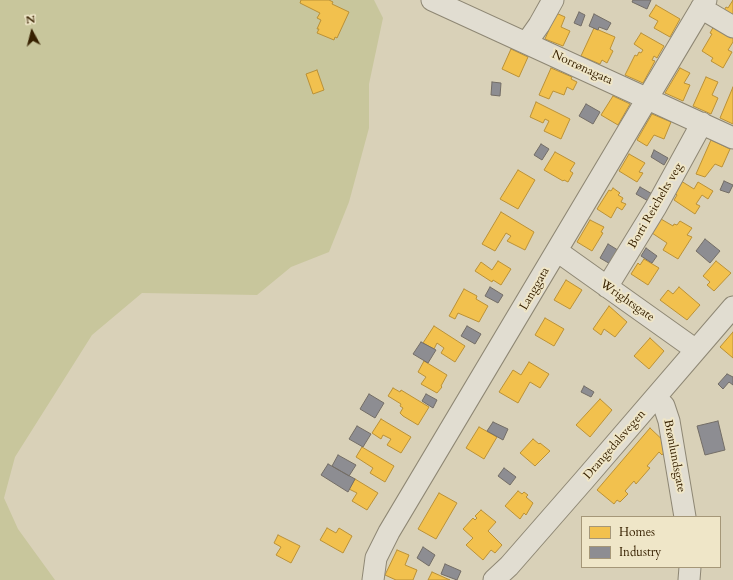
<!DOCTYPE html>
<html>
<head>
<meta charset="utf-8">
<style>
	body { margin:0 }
	#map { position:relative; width:733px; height:580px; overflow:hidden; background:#d9d1b8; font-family:Cardo,serif }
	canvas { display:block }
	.legend { position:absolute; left:581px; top:516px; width:140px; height:52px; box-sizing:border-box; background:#efe6c8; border:1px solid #a59778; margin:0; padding:5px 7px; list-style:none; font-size:12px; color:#372101 }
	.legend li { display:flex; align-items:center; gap:8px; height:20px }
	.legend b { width:20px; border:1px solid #a59778 }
	.north { position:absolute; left:12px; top:12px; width:40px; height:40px; -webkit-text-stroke:3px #efe6c8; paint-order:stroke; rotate:353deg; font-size:11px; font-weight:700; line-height:16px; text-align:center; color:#372101 }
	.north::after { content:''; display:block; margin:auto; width:14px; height:18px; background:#372101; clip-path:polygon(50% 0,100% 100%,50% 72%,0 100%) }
</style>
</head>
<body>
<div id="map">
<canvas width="733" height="580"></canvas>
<ul class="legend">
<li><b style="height:11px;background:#f2c14e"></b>Homes</li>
<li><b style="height:11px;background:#8d8d92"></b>Industry</li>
</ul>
<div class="north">N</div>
</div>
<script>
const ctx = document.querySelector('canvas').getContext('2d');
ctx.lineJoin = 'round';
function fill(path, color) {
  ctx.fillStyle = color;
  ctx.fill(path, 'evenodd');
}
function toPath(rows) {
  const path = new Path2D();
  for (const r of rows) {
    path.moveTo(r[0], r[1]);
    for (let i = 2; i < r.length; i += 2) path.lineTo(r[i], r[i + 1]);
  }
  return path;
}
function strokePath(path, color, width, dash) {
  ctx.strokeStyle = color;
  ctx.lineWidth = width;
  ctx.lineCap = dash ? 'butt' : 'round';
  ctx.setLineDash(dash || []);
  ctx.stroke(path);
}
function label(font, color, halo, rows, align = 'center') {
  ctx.font = font + ' Cardo,serif';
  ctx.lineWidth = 4;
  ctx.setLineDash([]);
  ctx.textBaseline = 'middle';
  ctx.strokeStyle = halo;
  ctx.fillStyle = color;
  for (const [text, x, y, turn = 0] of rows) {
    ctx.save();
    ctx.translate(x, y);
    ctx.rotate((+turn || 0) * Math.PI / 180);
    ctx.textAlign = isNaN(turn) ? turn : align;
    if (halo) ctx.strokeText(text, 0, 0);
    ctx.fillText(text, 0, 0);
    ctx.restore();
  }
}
const green = toPath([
	[0,0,374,0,383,18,369,84,369,128,349,202,329,252,291,267,257,295,142,293,92,335,15,457,4,498,18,529,55,580,0,580]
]);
const homes = toPath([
	[301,0,329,0,333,2,332,4,349,12,337,38,335,37,334,40,317,33,319,29,317,29,321,20,317,18,320,13,300,3,301,0],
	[733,0,733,20,722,14,726,7,728,8,733,0],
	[656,5,680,19,670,37,654,28,658,21,649,16,656,5],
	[556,13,565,17,561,27,570,31,563,46,545,39,556,13],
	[715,24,733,35,733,42,728,50,732,52,723,68,711,61,713,58,702,51,712,34,710,33,715,24],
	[594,28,615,37,610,49,613,51,607,63,602,60,600,64,581,56,594,28],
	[641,33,664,46,657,58,654,56,652,60,655,61,643,83,625,75,635,55,637,56,639,52,641,53,643,50,634,44,641,33],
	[511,49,528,57,519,77,502,69,511,49],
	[551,68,572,77,571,79,577,82,573,90,567,87,564,95,553,91,549,99,539,95,551,68],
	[680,68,690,73,684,83,690,85,683,101,665,93,680,68],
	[317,70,324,90,313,94,306,74,317,70],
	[706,77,718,82,712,95,718,98,711,114,693,106,706,77],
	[733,87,733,124,720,118,733,87],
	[613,96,630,104,618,125,601,115,613,96],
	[536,102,570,119,561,139,544,131,549,121,545,119,543,123,530,117,536,102],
	[652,114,671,122,664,139,654,135,647,146,637,140,652,114],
	[711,140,730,149,722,167,715,164,705,177,696,174,711,140],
	[555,152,575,163,570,171,573,173,568,182,564,180,563,181,544,170,555,152],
	[629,154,645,163,639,172,643,173,637,182,619,171,629,154],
	[518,170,535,180,518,209,500,199,518,170],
	[681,181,694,189,698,182,713,191,708,199,702,195,696,204,700,206,695,214,674,200,677,195,674,192,681,181],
	[613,188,620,193,618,195,623,198,621,202,626,204,622,210,617,207,611,218,597,209,609,190,611,191,613,188],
	[501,212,534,232,525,250,507,241,511,236,506,233,495,251,482,244,501,212],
	[661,219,673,226,674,224,677,225,680,221,692,228,687,235,692,237,678,259,663,250,667,243,652,233,661,219],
	[590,220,604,227,601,232,603,233,592,251,577,242,590,220],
	[644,259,659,268,648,285,631,274,638,263,640,265,644,259],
	[498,261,511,269,501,285,493,280,492,282,475,271,481,262,492,270,498,261],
	[716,261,731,273,714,291,707,285,710,282,703,276,716,261],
	[566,280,582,290,570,309,554,300,566,280],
	[679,287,700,305,687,320,660,300,668,290,673,294,679,287],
	[464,289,477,296,476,299,488,306,479,322,458,313,455,319,449,316,464,289],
	[609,306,627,322,615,337,604,329,601,335,593,329,609,306],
	[545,318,564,329,554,346,535,335,545,318],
	[434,326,465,346,455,362,441,353,444,348,437,343,434,349,423,343,434,326],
	[733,332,733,358,720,347,733,332],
	[650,338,664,351,649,369,634,356,650,338],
	[424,361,447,375,441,386,442,387,437,393,421,384,426,377,418,372,424,361],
	[529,362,549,374,540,388,530,382,518,403,499,392,513,370,521,375,529,362],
	[393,388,400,392,401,390,429,407,418,425,403,416,400,413,403,408,400,406,401,404,388,396,393,388],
	[600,399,612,410,590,437,576,425,600,399],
	[381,419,411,437,401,453,387,445,391,439,383,435,381,439,372,433,381,419],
	[479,427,497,437,484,459,466,448,479,427],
	[650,428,669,446,662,455,659,452,647,466,650,468,636,484,634,481,625,491,628,494,620,502,617,500,614,504,597,490,650,428],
	[533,439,539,444,540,443,550,451,535,466,520,453,533,439],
	[362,447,394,466,385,482,370,473,373,468,356,457,362,447],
	[355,479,378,493,367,510,352,501,357,493,349,489,355,479],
	[518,491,522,494,524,492,528,495,526,497,533,503,526,515,524,513,520,519,505,506,518,491],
	[439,493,457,503,436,539,418,529,439,493],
	[481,510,496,522,488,531,502,545,495,553,491,550,483,560,466,545,473,538,463,529,473,518,475,520,477,518,475,516,481,510],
	[327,528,336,533,339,528,352,536,343,553,320,540,327,528],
	[278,535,300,546,291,563,276,555,281,547,274,543,278,535],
	[397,550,409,555,405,565,417,570,413,580,396,580,385,575,397,550],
	[432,572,450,580,428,580,432,572]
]);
const industry = toPath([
	[633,0,651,0,647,9,632,2,633,0],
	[579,12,585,15,581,26,574,23,579,12],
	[594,14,611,23,607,30,599,27,598,30,589,26,594,14],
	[492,82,501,83,500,96,491,95,492,82],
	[586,104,600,112,593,124,579,116,586,104],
	[541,144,549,149,542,160,534,155,541,144],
	[654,150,668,158,664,165,651,157,654,150],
	[724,181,733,185,729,193,720,190,724,181],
	[640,187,654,195,650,202,636,194,640,187],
	[705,239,720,251,710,263,696,251,705,239],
	[608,244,621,252,612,265,600,258,608,244],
	[646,248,657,256,652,263,641,256,646,248],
	[490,287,503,295,498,303,485,296,490,287],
	[467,326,481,334,475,344,461,336,467,326],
	[421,342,436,350,428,363,413,354,421,342],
	[727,374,733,377,733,385,729,382,723,389,718,384,727,374],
	[584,386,594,392,591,397,581,392,584,386],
	[369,394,384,403,375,418,360,409,369,394],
	[426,394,437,400,433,408,422,401,426,394],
	[718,421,725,450,705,455,697,426,718,421],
	[493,422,508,429,503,440,487,431,493,422],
	[357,426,371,434,363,447,349,439,357,426],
	[338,455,356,465,349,476,332,466,338,455],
	[328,464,355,479,348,492,321,475,328,464],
	[504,468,516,477,510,485,498,476,504,468],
	[423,547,435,555,429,566,417,558,423,547],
	[445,564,461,571,457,580,441,574,445,564]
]);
const minor = toPath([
	[432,0,733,138],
	[701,8,733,27],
	[527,42,539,25,553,0],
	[557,251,696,350],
	[607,287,656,207,702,123],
	[656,398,664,406,669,421,685,517],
	[373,580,376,558,389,532,706,0],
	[494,580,509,566,585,479,733,307],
	[689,580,690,567]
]);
const streetNames = [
	["Norrønagata",582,68,25],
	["Borti Reichelts veg",656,206,-60],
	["Langgata",535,289,-60],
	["Wrightsgate",627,301,35],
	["Drangedalsvegen",615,445,-49],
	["Brønlundsgate",674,456,79]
];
fill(green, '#c8c69c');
fill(homes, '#f2c14e');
strokePath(homes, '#ba9137', 1);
fill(industry, '#8d8d92');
strokePath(industry, '#736d66', 1);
strokePath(minor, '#8e8774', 23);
strokePath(minor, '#e1ddd1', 21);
label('12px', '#372101', '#efe6c8', streetNames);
</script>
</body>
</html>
